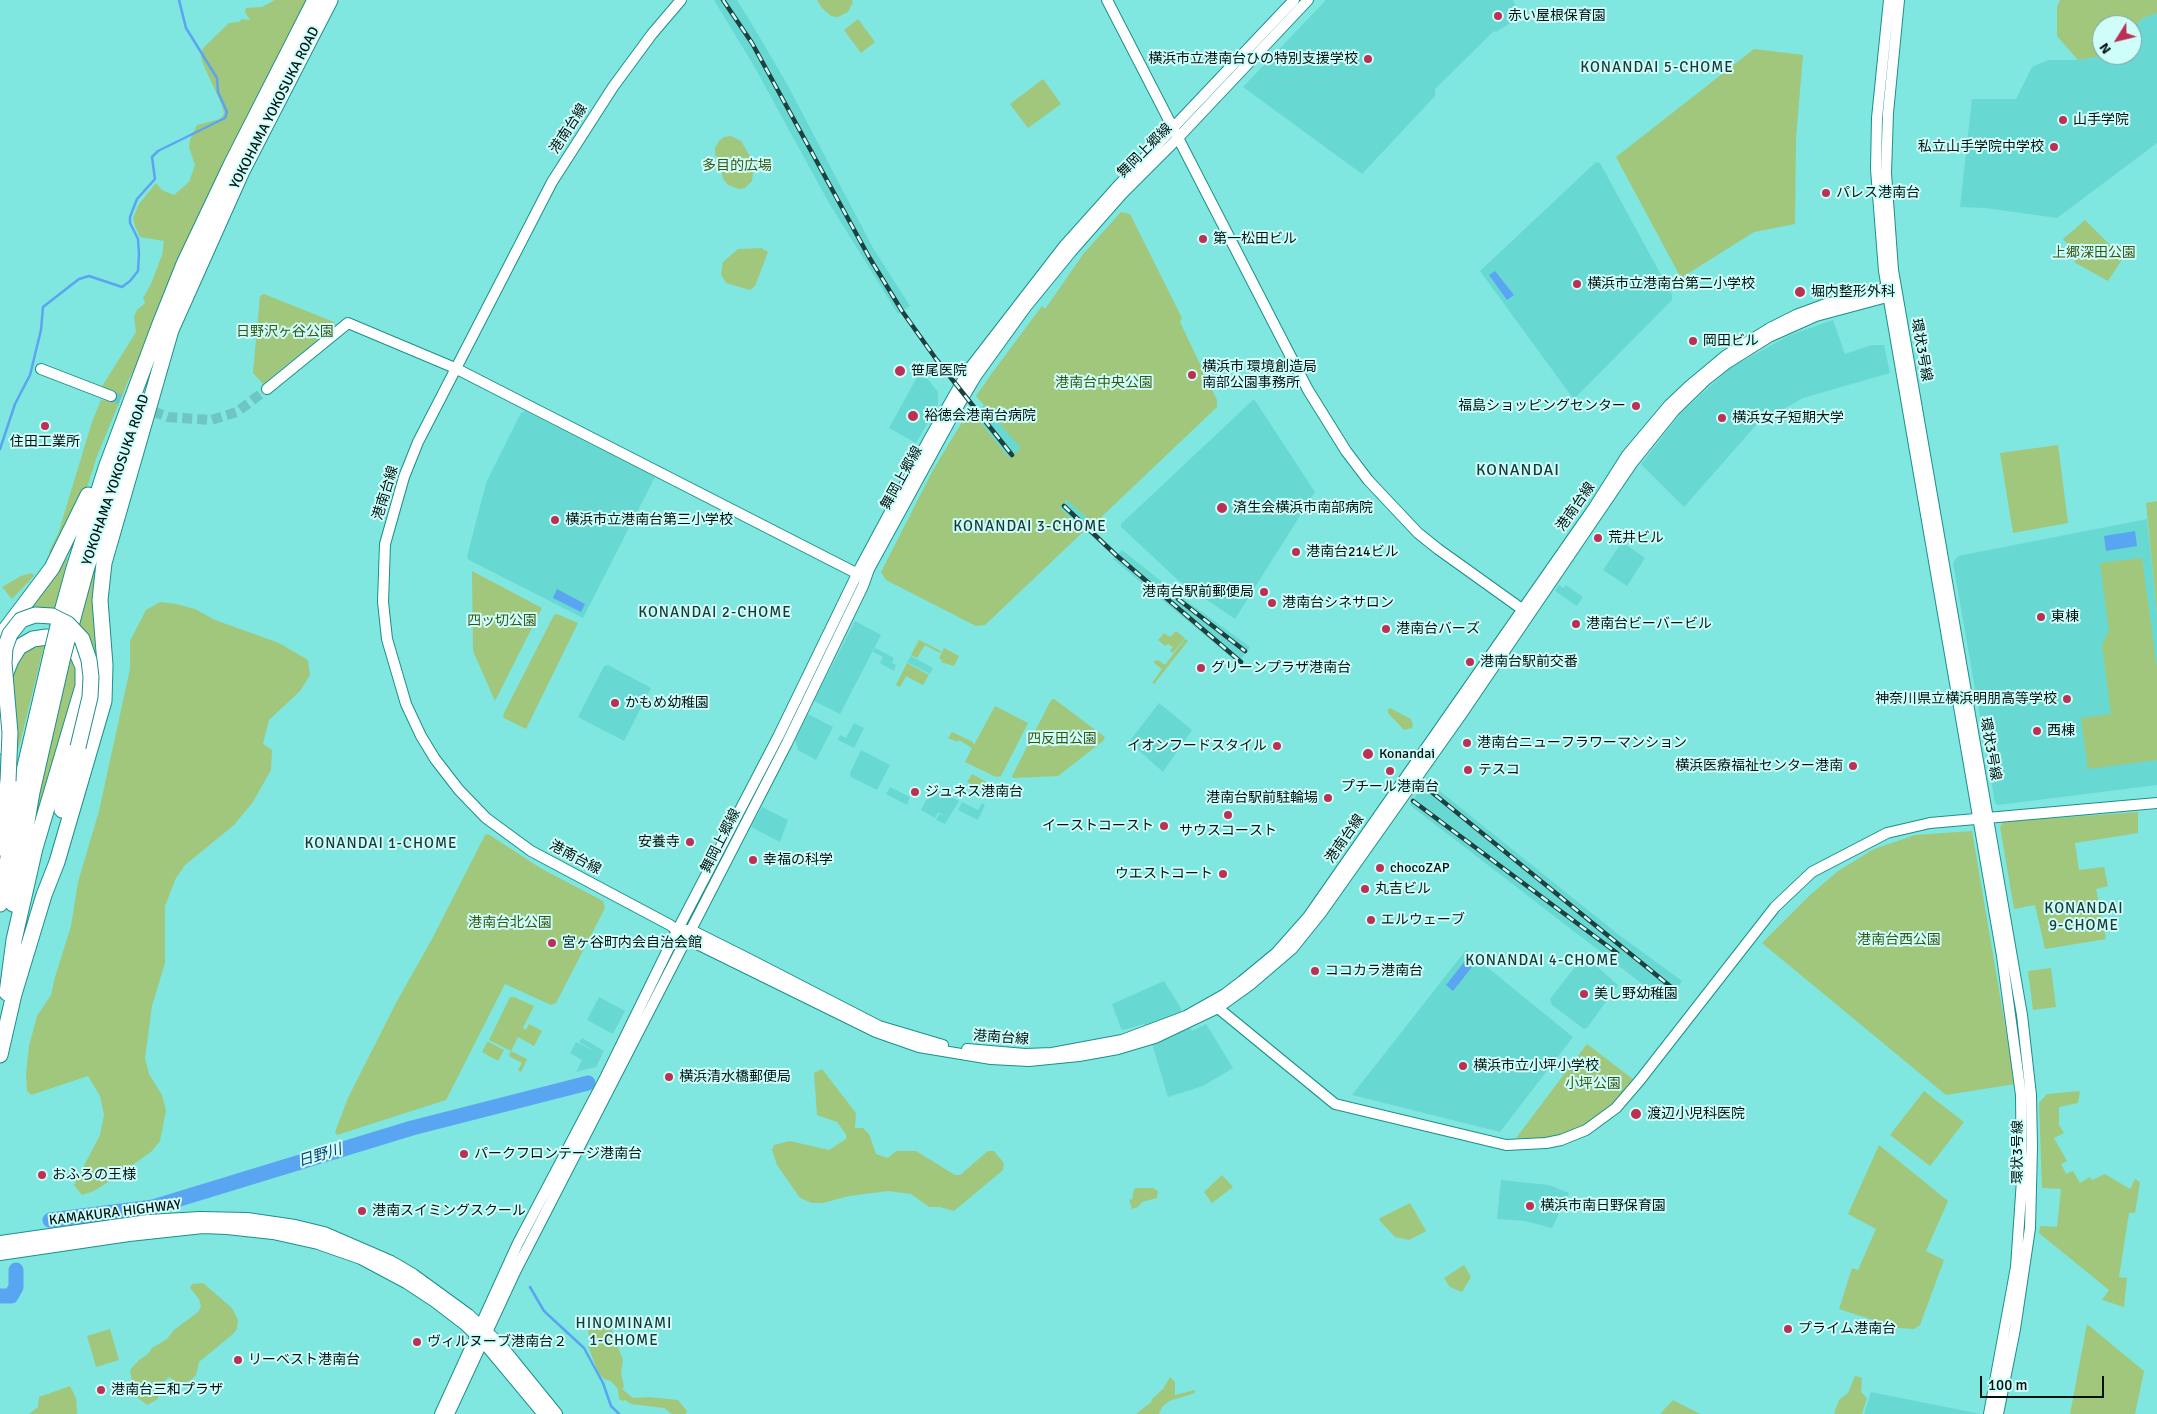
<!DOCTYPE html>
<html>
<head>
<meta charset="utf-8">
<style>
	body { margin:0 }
	#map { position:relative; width:2157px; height:1414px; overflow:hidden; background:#80e6e0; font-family:Signika,sans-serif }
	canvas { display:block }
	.north { position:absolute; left:2092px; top:15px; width:50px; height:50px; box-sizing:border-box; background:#cffefa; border:1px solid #7ca09d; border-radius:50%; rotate:234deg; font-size:14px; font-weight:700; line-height:20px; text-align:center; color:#001312 }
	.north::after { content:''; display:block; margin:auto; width:18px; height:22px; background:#be2f54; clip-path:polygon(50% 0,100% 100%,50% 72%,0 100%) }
	.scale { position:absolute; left:1980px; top:1376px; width:124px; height:22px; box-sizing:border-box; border:2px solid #001312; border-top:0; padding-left:6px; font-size:15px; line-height:18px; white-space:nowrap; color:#001312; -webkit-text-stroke:4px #cffefa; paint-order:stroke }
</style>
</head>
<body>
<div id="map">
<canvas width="2157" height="1414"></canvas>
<div class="north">N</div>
<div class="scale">100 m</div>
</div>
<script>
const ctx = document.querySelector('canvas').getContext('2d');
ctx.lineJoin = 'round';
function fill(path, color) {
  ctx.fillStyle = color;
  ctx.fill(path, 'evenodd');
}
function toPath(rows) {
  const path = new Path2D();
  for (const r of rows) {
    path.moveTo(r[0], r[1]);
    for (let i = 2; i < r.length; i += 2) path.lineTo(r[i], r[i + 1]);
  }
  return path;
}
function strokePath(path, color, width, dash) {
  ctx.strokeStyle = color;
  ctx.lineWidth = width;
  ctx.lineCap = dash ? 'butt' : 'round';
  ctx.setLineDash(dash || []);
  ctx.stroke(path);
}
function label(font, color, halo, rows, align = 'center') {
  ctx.font = font + ' Signika,"Noto Sans JP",sans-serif';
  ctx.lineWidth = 4;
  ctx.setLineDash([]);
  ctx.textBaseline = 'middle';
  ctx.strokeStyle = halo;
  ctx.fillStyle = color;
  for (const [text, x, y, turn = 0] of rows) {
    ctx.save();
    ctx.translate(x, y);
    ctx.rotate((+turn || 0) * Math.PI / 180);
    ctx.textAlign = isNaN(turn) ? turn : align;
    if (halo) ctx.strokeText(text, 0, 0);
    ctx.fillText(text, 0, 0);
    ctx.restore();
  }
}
const built = toPath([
	[714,0,737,0,753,26,787,84,873,248,910,306,899,313,898,314,829,203,754,66],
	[1326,0,1513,0,1519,14,1517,19,1496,32,1494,31,1435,89,1435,96,1362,174,1243,87],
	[2157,13,2157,143,2057,218,1985,208,1960,207,1972,99,2016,99,2032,67,2048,60,2078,60,2107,55,2132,55,2132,29,2143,18],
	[1596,162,1600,163,1672,295,1672,300,1576,397,1572,397,1480,271],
	[1833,320,1845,354,1872,345,1884,345,1890,373,1803,398,1757,424,1684,507,1641,464,1681,413,1730,368,1790,335],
	[921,370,938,392,938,405,916,443,889,428],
	[1254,399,1315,492,1235,619,1179,581,1121,527,1121,524],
	[984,405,1022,448,1009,458,974,414],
	[525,411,655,477,583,618,469,560,467,557,486,483,521,413],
	[1068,500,1090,521,1082,529,1060,508],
	[2147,519,2157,614,2157,785,1998,805,1995,803,1953,563,1958,556],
	[1622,542,1645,558,1627,586,1603,570],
	[1122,550,1177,594,1250,647,1238,663,1113,559],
	[1559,585,1563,588,1566,585,1583,597,1577,606,1555,591],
	[855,621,881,635,840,714,814,701],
	[875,648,894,658,892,663,896,665,894,671,880,663,883,657,873,652],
	[911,656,933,668,930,674,907,662],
	[608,665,651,688,624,741,578,717,604,666],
	[1159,703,1192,730,1163,772,1129,742],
	[808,714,833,727,816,760,798,750,795,740],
	[854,723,864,728,854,748,838,740,840,735,846,738],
	[861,750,890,765,877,790,851,777,850,773],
	[1426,780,1619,935,1682,981,1667,1003,1410,805],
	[890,787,910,797,907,805,886,794],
	[933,787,959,801,945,824,936,820,939,814,945,816,938,812,935,818,921,810],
	[962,802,978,810,982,803,985,805,978,820,958,810],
	[762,807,788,820,780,842,751,827],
	[1466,950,1573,1037,1500,1132,1352,1095],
	[1582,958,1587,958,1618,985,1587,1028,1584,1029,1552,1005,1550,999],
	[1164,981,1179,1005,1192,1031,1206,1024,1233,1068,1203,1086,1168,1097,1153,1047,1144,1024,1124,1030,1121,1029,1112,1004],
	[599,997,625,1011,613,1034,587,1020],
	[582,1038,604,1051,596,1067,576,1072,582,1060,570,1053,576,1042,598,1053,579,1042],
	[1501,1180,1549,1185,1569,1193,1552,1228,1525,1221,1497,1219],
	[1871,1392,1981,1414,1864,1414]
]);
const green = toPath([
	[275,0,315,0,160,324,129,379,97,456,84,497,50,556,49,551,58,534,92,422,101,400,107,401,109,392,101,388,136,332,134,317,137,310,145,303,143,298,151,284,162,255,164,241,140,237,135,226,133,218,139,204,156,183,162,190,174,195,189,182,195,165,189,147,190,140,194,131,197,125,220,119,224,114,222,105,203,64,201,57,203,48,229,23,239,22,242,19,250,20,245,12,246,8,262,7],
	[817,0,852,0,853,2,848,12,838,17,831,16,822,8],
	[2060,0,2157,0,2157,13,2143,18,2132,29,2132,25,2102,25,2102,55,2107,55,2078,60,2057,36,2057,7],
	[858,19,875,42,861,53,844,30],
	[1754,49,1803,55,1796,138,1795,224,1754,232,1681,278,1616,157],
	[1043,79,1061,104,1028,128,1010,104],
	[731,136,741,141,754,163,752,181,745,188,739,189,728,185,723,179,721,167,715,154,715,148,719,141,724,137],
	[1121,212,1130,214,1182,318,1180,322,1217,400,1217,407,1094,524,1067,500,1060,508,1084,531,985,625,976,626,886,580,881,572,933,470,970,409,1009,458,1021,448,976,396,992,373,1042,306,1045,309,1084,253],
	[2085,220,2123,258,2108,281,2074,262,2077,256,2063,239],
	[761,248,768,252,755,286,750,290,726,283,721,274,723,262,738,249],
	[264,294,334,322,336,325,263,384,253,373,260,296],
	[2058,445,2068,523,2013,533,2000,453],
	[2157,501,2157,614,2146,503],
	[68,557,54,611,27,612,48,581],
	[2142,558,2157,669,2157,760,2088,769,2081,718,2111,714,2102,646,2109,630,2100,563],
	[94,570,97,571,94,597,97,690,77,623],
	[472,571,542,608,495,701,473,651],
	[32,573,34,576,12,599,2,587,21,576],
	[160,602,176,604,195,609,215,620,279,643,308,660,310,675,300,691,269,720,263,744,272,750,271,770,253,802,234,825,185,865,176,878,165,906,165,963,152,1006,145,1058,149,1074,162,1095,166,1110,160,1141,152,1151,119,1175,94,1191,82,1195,74,1185,100,1135,104,1115,100,1096,88,1076,31,1095,27,1091,26,1074,29,1046,37,1016,51,995,55,977,71,926,78,882,99,811,130,669,130,641,146,610],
	[557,614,578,623,526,729,504,718,503,715,554,615],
	[1176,631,1185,638,1173,653,1170,651,1173,647,1168,644,1165,646,1158,640,1164,633,1170,637],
	[1185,639,1188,641,1154,684,1152,683,1162,669,1153,662,1158,660,1165,665],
	[919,640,941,651,940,653,925,645,917,658,911,655],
	[45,642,17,755,4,751,11,672,26,648],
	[944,648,959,656,954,666,941,662,942,660,939,658],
	[71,654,75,659,78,685,40,807,37,806],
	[907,663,929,675,923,685,906,676,900,687,896,685],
	[1054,699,1105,737,1103,741,1058,776,1013,778,1012,776,1051,700],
	[995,706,1028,723,1001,776,996,777,965,762,972,748,959,740,958,742,948,738,952,732,973,742,974,745],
	[1390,708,1411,719,1413,725,1412,728,1404,730,1388,713,1388,709],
	[972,774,993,786,994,789,991,794,978,785,977,787,967,782],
	[2138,812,2138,833,2075,843,2079,870,2104,867,2108,886,2096,889,2106,939,2045,949,2035,905,2014,909,2000,827,2003,822],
	[1972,831,2015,1084,1946,1095,1762,943,1809,896,1838,871,1874,849,1915,835],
	[488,834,542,869,603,901,605,908,556,1003,551,1005,505,984,446,1100,337,1135,335,1132,348,1098,397,1001,431,941,485,835],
	[2051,968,2056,1007,2033,1010,2028,971],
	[510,997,514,997,534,1006,523,1028,526,1030,529,1024,542,1031,534,1046,518,1037,511,1051,527,1059,521,1072,518,1070,522,1063,509,1056,511,1051,489,1040],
	[487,1042,489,1042,504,1050,498,1061,482,1052],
	[1587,1044,1634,1080,1616,1101,1595,1120,1582,1128,1565,1134,1541,1139,1516,1138],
	[822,1069,856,1113,855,1128,863,1128,869,1134,876,1154,888,1158,896,1151,916,1151,955,1175,960,1175,988,1151,994,1151,1004,1163,1003,1170,954,1211,940,1207,929,1207,911,1194,888,1191,849,1196,823,1203,812,1203,800,1198,777,1165,772,1150,774,1145,790,1141,829,1150,846,1139,846,1134,837,1122,817,1115,814,1073],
	[1924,1091,1964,1122,1930,1166,1890,1135],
	[2080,1091,2078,1103,2059,1107,2059,1125,2064,1133,2054,1138,2067,1161,2061,1164,2066,1174,2073,1171,2080,1183,2090,1177,2092,1180,2105,1174,2130,1189,2135,1179,2140,1182,2135,1213,2129,1213,2119,1277,2127,1278,2124,1307,2102,1300,2109,1290,2039,1233,2040,1226,2057,1227,2061,1189,2042,1188,2039,1103,2047,1094],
	[1879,1145,1948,1201,1926,1251,1944,1260,1920,1325,1914,1329,1898,1328,1839,1309,1852,1268,1858,1270,1876,1229,1848,1214],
	[1222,1175,1233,1187,1212,1203,1204,1192],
	[1136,1188,1153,1188,1158,1191,1157,1198,1142,1202,1138,1207,1132,1209,1129,1199,1132,1200,1134,1189],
	[1410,1203,1426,1231,1409,1240,1395,1237,1379,1220,1380,1218],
	[1464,1265,1471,1277,1462,1292,1450,1287,1444,1278],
	[203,1283,232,1308,238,1320,237,1329,233,1334,199,1362,196,1375,192,1379,182,1386,169,1377,159,1386,158,1399,147,1405,138,1398,133,1388,130,1370,139,1360,148,1354,152,1348,167,1339,174,1330,198,1312,201,1307,199,1299,190,1288,192,1284],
	[598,1319,607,1324,611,1329,623,1360,621,1373,624,1387,622,1389,633,1398,649,1397,678,1400,687,1411,686,1414,672,1414,664,1408,631,1404,625,1400,623,1401,619,1399,618,1389,611,1381,604,1379,598,1372,588,1346,591,1342,586,1323,593,1326],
	[2087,1324,2144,1371,2135,1414,2070,1414],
	[110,1329,119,1360,96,1367,87,1336],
	[1855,1376,1862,1378,1861,1392,1867,1398,1862,1414,1834,1414,1839,1400,1848,1393],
	[1170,1377,1175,1382,1175,1395,1195,1390,1195,1393,1169,1401,1162,1407,1159,1414,1136,1414,1151,1402,1153,1398,1163,1389],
	[70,1386,76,1398,77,1414,29,1414,38,1407,39,1397],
	[1673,1400,1700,1414,1660,1414]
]);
const water = toPath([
	[1495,271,1514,295,1507,300,1489,275],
	[2135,531,2137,546,2106,551,2104,536],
	[557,589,585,604,581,612,553,598],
	[1465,961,1472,967,1453,991,1446,985]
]);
const stream = toPath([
	[0,449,15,404,30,375,41,330,43,307,79,279,89,276,122,287,130,281,138,271,139,254,138,239,130,223,130,217,137,199,155,179,152,157,158,151,225,118,227,112,218,92,217,78,186,28,179,0],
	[530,1287,544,1311,584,1348,603,1383,611,1406,619,1414]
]);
const river = toPath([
	[50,1220,153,1207,412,1128,588,1083],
	[0,1296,11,1296,16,1287,16,1270]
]);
const minorTunnel = toPath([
	[111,396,168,417,211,420,237,412,267,389]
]);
const minor = toPath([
	[681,0,652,34,613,87,552,182,418,442,404,477,385,544,383,602,387,639,406,704,421,736,435,759,459,790,486,818,531,851,670,925,691,941,876,1032,919,1047,991,1059,1029,1061,1079,1056,1118,1049,1155,1038,1218,1008,1250,985,1292,949,1321,913,1461,715,1633,462,1674,411,1707,379,1726,364,1769,337,1816,316,1887,297,1896,290],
	[1107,0,1308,390,1346,451,1368,480,1418,533,1438,549,1526,612],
	[1889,0,1877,118,1876,169,1884,271,2002,956,2021,1095,2022,1180,2016,1267,1989,1414],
	[1899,0,1888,113,1886,173,1893,270,2022,1015,2031,1095,2032,1147,2030,1228,2015,1329,1998,1414],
	[41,369,111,396],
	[267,389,348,323,455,368,858,574],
	[686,930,691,930,751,960,879,1026,943,1045],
	[1218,1008,1335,1104,1506,1145,1546,1143,1561,1140,1586,1130,1616,1108,1640,1080,1775,907,1812,872,1887,833,1930,823,2157,803],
	[967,1049,1025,1054,1052,1053,1122,1040,1186,1016,1225,994,1242,981,1276,953,1308,917,1594,507,1627,455,1669,405,1689,386,1725,356,1770,328,1796,315,1826,304,1886,288,1896,290],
	[440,1414,518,1243,606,1076,678,929,778,737,861,566,928,441,969,369,1064,246,1116,188,1294,0],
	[449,1414,516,1270,787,743,863,586,869,569,956,410,977,375,1026,307,1071,252,1122,194,1177,139,1308,0]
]);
const major = toPath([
	[0,1242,148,1221,200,1218,247,1219,295,1226,324,1233,391,1262,413,1275,468,1315,500,1345,556,1414],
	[0,1254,129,1235,203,1227,227,1228,273,1233,318,1243,361,1258,406,1282,435,1301,465,1324,484,1342,544,1414]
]);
const highway = toPath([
	[167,339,242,171,330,0],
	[58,626,74,568,106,468,160,324,184,264,232,163,315,0],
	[69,633,86,570,131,435],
	[0,637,52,568,88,495],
	[5,675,11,660,19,647,33,639,47,637,63,643,77,653,83,667,83,686,35,848,14,940,7,993],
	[0,746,3,703],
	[62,810,78,747],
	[0,848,8,781],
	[0,904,20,788,52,651],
	[13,904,32,792,63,656],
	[0,1055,14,994,44,895,57,862,104,701,105,665,100,600,104,563,171,330]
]);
const rail = toPath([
	[723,0,752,43,869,257,902,311,936,359,1012,455],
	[1064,506,1116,555,1241,662],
	[1178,599,1245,651],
	[1423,785,1676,991],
	[1413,801,1617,953]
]);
const highwayBridge = toPath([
	[52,651,58,626],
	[63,656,69,633],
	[8,781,10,733,4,663,5,648,10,634,21,620,35,615,52,616,68,624,82,639,89,660,91,677,90,697,78,747]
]);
const markers = [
	[1498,16,5,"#be2f54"],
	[1368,59,5,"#be2f54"],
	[2063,120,5,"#be2f54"],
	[2054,147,5,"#be2f54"],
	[1826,193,5,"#be2f54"],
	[1203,239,5,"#be2f54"],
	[1577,284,5,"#be2f54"],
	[1800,292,6,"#be2f54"],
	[1693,341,5,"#be2f54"],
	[900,371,6,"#be2f54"],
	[1192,375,5,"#be2f54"],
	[1636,406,5,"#be2f54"],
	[913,416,6,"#be2f54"],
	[1722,418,5,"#be2f54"],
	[45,426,5,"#be2f54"],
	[1222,508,6,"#be2f54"],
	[555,520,5,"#be2f54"],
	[1598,538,5,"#be2f54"],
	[1296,552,5,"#be2f54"],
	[1264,592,5,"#be2f54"],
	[1272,603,5,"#be2f54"],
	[2041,617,5,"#be2f54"],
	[1576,624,5,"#be2f54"],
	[1386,629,5,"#be2f54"],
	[1470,662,5,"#be2f54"],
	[1201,668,5,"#be2f54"],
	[2067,699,5,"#be2f54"],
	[615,703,5,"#be2f54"],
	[2037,731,5,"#be2f54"],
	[1467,743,5,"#be2f54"],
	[1277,746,5,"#be2f54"],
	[1368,754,6,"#be2f54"],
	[1853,766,5,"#be2f54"],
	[1468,770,5,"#be2f54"],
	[1390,771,5,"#be2f54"],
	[915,792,5,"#be2f54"],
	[1328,798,5,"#be2f54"],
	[1228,815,5,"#be2f54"],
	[1164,826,5,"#be2f54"],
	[690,842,5,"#be2f54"],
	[753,860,5,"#be2f54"],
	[1380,868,5,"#be2f54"],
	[1223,874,5,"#be2f54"],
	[1365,889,5,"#be2f54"],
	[1371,920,5,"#be2f54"],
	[552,943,5,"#be2f54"],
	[1315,971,5,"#be2f54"],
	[1584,994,5,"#be2f54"],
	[1463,1066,5,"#be2f54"],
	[669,1077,5,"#be2f54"],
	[1636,1114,6,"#be2f54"],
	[464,1154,5,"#be2f54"],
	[42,1175,5,"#be2f54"],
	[1530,1206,5,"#be2f54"],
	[362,1211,5,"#be2f54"],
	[1788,1329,5,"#be2f54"],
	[417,1342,5,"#be2f54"],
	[238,1360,5,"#be2f54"],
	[101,1390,5,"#be2f54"]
];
const poiNames = [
	["赤い屋根保育園",1508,16],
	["横浜市立港南台ひの特別支援学校",1358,59,"right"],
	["山手学院",2073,120],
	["私立山手学院中学校",2044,147,"right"],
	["パレス港南台",1836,193],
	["第一松田ビル",1213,239],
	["横浜市立港南台第二小学校",1587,284],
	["堀内整形外科",1811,292],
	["岡田ビル",1703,341],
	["横浜市 環境創造局",1202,367],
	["南部公園事務所",1202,383],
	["笹尾医院",911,371],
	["福島ショッピングセンター",1626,406,"right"],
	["裕徳会港南台病院",924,416],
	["横浜女子短期大学",1732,418],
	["住田工業所",45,442,"center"],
	["済生会横浜市南部病院",1233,508],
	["横浜市立港南台第三小学校",565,520],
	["荒井ビル",1608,538],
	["港南台214ビル",1306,552],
	["港南台駅前郵便局",1254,592,"right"],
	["港南台シネサロン",1282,603],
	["東棟",2051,617],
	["港南台ビーバービル",1586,624],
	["港南台バーズ",1396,629],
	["港南台駅前交番",1480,662],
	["グリーンプラザ港南台",1211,668],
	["神奈川県立横浜明朋高等学校",2057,699,"right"],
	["かもめ幼稚園",625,703],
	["西棟",2047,731],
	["港南台ニューフラワーマンション",1477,743],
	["イオンフードスタイル",1267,746,"right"],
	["Konandai",1379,754],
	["横浜医療福祉センター港南",1843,766,"right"],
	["テスコ",1478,770],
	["プチール港南台",1390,787,"center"],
	["ジュネス港南台",925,792],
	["港南台駅前駐輪場",1318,798,"right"],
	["イーストコースト",1154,826,"right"],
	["サウスコースト",1228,831,"center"],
	["安養寺",680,842,"right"],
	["幸福の科学",763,860],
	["chocoZAP",1390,868],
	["ウエストコート",1213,874,"right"],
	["丸吉ビル",1375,889],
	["エルウェーブ",1381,920],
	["宮ヶ谷町内会自治会館",562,943],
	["ココカラ港南台",1325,971],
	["美し野幼稚園",1594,994],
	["横浜市立小坪小学校",1473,1066],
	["横浜清水橋郵便局",679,1077],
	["渡辺小児科医院",1647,1114],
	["パークフロンテージ港南台",474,1154],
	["おふろの王様",52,1175],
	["横浜市南日野保育園",1540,1206],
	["港南スイミングスクール",372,1211],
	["プライム港南台",1798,1329],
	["ヴィルヌーブ港南台２",427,1342],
	["リーベスト港南台",248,1360],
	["港南台三和プラザ",111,1390]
];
const streetNames = [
	["YOKOHAMA YOKOSUKA ROAD",275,108,-63],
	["港南台線",569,129,-57],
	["舞岡上郷線",1145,151,-45],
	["環状3号線",1921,350,80],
	["舞岡上郷線",902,478,-61],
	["YOKOHAMA YOKOSUKA ROAD",116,480,-71],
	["港南台線",386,493,-73],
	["港南台線",1576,507,-55],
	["環状3号線",1990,749,80],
	["港南台線",1345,839,-55],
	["舞岡上郷線",721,841,-63],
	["港南台線",575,858,28],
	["港南台線",1001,1038,4],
	["環状3号線",2018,1152,-90],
	["KAMAKURA HIGHWAY",115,1213,-7]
];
const parkNames = [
	["多目的広場",737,166],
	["上郷深田公園",2094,253],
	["日野沢ヶ谷公園",285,332],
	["港南台中央公園",1104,383],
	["四ッ切公園",502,621],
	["四反田公園",1062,739],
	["港南台北公園",510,923],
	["港南台西公園",1899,940],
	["小坪公園",1593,1084]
];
const neighbourhoodNames = [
	["KONANDAI 5-CHOME",1657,68],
	["KONANDAI 3-CHOME",1030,527],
	["KONANDAI 2-CHOME",715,613],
	["KONANDAI 1-CHOME",381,844],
	["KONANDAI",2084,909],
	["9-CHOME",2084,926],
	["KONANDAI 4-CHOME",1542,961],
	["HINOMINAMI",624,1324],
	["1-CHOME",624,1341]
];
const waterNames = [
	["日野川",320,1156,-17]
];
const quarterNames = [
	["KONANDAI",1518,471]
];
fill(built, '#68d8d2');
fill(green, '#a0c77b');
fill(water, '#5aa5f1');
strokePath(stream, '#5aa5f1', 2.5);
strokePath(river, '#5aa5f1', 15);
strokePath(minorTunnel, '#6dc6c1', 10, [10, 5]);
strokePath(minor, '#1b908b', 12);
strokePath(major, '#1b908b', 14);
strokePath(highway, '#1b908b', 17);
strokePath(minor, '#fff', 10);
strokePath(major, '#fff', 12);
strokePath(highway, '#fff', 15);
strokePath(rail, '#1c413f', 4.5);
strokePath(rail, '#cffefa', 2.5, [8]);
strokePath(highwayBridge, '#1b908b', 17, []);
strokePath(highwayBridge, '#fff', 15);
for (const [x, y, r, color] of markers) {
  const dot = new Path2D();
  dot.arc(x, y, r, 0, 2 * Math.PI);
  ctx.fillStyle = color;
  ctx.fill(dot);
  strokePath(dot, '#cffefa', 2);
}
label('14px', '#001312', '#cffefa', poiNames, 'left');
label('14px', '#001312', '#cffefa', streetNames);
label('14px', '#385513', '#cffefa', parkNames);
ctx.letterSpacing = '1px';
label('15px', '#183937', '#cffefa', neighbourhoodNames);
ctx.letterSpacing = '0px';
label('italic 15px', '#073f70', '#cffefa', waterNames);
ctx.letterSpacing = '1px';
label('16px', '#183937', '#cffefa', quarterNames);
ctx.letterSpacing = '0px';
</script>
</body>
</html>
